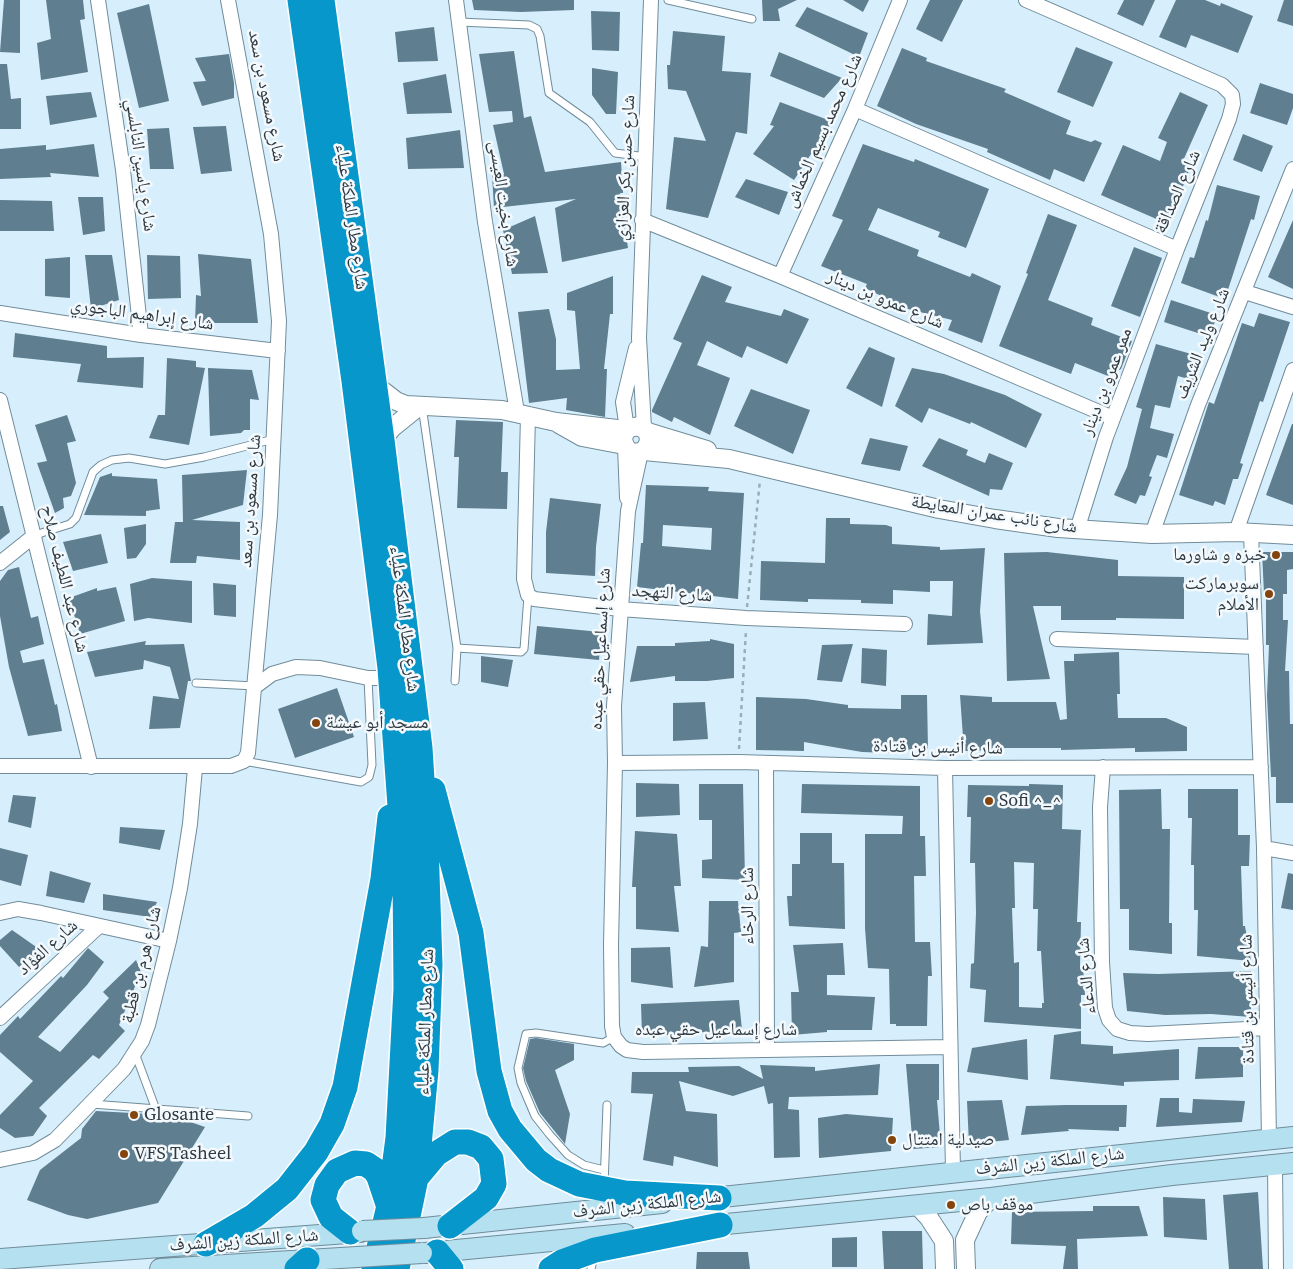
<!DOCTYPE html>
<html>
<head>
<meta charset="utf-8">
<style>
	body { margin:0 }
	canvas { display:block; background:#d7effc }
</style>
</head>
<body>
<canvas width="1293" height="1269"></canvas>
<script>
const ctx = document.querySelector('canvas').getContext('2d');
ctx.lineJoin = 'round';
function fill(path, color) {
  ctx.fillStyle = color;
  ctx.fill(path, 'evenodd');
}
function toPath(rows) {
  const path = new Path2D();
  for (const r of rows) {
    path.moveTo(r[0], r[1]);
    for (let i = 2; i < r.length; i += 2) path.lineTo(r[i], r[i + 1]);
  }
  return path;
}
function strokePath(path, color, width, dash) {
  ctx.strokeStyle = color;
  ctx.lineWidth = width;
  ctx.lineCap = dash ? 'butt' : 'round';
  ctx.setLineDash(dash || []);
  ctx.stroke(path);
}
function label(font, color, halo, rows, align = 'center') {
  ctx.font = font + ' "Source Serif 4","Noto Naskh Arabic",serif';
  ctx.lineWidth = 5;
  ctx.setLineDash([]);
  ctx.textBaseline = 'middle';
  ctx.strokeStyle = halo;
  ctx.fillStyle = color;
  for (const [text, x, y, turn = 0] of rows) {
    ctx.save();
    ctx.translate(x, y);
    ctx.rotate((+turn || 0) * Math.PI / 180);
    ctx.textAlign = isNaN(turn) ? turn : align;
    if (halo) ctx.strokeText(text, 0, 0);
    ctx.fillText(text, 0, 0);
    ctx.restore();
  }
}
const building = toPath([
	[4,0,20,0,20,53,0,52],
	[46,0,83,0,85,19,80,20,88,72,41,80,37,43,51,39],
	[472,0,574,0,574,10,521,12,474,10],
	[762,0,797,0,778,9,780,21,763,21],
	[843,0,869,0,863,12],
	[930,0,963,0,942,42,916,29],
	[1124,0,1155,0,1143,26,1117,14],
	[1176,0,1205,0,1220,6,1221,3,1253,16,1238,53,1191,35,1186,48,1159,37],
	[1284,0,1293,0,1293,26,1277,21],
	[149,4,169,101,139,108,117,13],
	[807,7,868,33,859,57,795,26],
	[591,11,620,12,619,51,592,50],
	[434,27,438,61,398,62,395,32],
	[673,31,725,36,722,71,751,73,747,134,736,132,708,218,666,209,674,137,706,141,686,91,668,89,667,65,670,65],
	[1076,47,1113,62,1093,107,1057,92],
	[902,48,927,58,926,61,1006,89,1004,92,1071,121,1066,134,1091,142,1095,140,1102,143,1084,182,1054,169,1050,180,987,152,988,149,916,124,877,106],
	[514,51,524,118,531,116,545,172,621,162,623,193,620,193,628,248,562,262,555,208,576,199,494,208,492,175,504,174,493,125,513,122,512,111,489,112,479,54],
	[779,52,842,78,824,98,770,76],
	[229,54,234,83,234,98,202,106,193,82,206,81,195,58],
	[0,64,7,64,11,99,21,98,21,129,0,129],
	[592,68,618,72,616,114,606,114,592,95],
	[446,74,452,113,407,114,403,83],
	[1260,83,1293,94,1293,108,1287,125,1250,113],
	[91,92,97,117,50,125,46,96],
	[1180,92,1208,105,1182,163,1191,166,1168,224,1101,195,1123,145,1160,161,1167,142,1158,138],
	[780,102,831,121,821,151,815,148,794,180,753,154,774,126,770,125],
	[226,126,232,171,201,174,193,127],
	[169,128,174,169,150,169,147,129],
	[460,130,464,168,408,169,406,138],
	[1243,134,1273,146,1262,172,1233,160],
	[94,144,99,177,50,173,51,177,0,179,0,149,46,145,46,150],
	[863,144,914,162,915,159,989,189,966,248,938,237,940,232,878,208,868,230,919,250,917,256,970,277,972,273,1001,286,982,343,948,330,952,320,908,309,865,288,867,284,821,266,843,220,832,216],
	[746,179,788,192,779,215,735,197],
	[1217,185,1260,196,1254,220,1251,219,1225,299,1181,283,1190,257,1194,258,1206,220,1208,221],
	[78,197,103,197,105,231,83,235],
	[0,200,52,201,54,231,0,231],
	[1048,214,1077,225,1048,300,1093,318,1091,325,1132,341,1121,369,1108,376,1075,363,1071,374,999,346,1028,274,1026,273],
	[535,216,548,273,512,274,503,230],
	[1293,220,1293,289,1268,277],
	[1134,247,1162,258,1140,317,1111,306],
	[198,254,251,259,258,323,195,323,196,295,201,296],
	[85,255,112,255,119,300,91,309],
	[147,255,180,256,181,298,148,299],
	[70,257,70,298,45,296,45,259],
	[702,275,732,287,725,302,781,316,784,309,809,319,787,364,747,346,742,358,707,341,697,365,730,378,710,435,674,417,672,422,652,412,652,410,682,343,673,339],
	[613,276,613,314,610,314,604,369,607,369,605,417,566,410,567,398,529,403,518,312,549,309,556,339,556,370,580,369,575,311,567,310,567,293],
	[1171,300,1217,315,1210,337,1164,322],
	[1259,313,1290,322,1263,402,1260,401,1240,463,1243,464,1238,479,1233,479,1225,505,1215,501,1213,506,1179,495,1209,402,1214,404,1242,323,1254,327],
	[15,333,107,346,107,358,144,357,143,388,77,382,81,364,13,357],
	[1156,344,1202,357,1195,381,1178,376,1170,408,1155,405,1150,428,1174,434,1167,458,1157,455,1149,476,1152,477,1145,496,1140,495,1136,504,1114,495,1127,467,1142,409,1136,407],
	[869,347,895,358,882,407,846,388],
	[167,358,196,361,196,367,205,368,189,445,149,438,158,415,165,415],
	[208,368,252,370,259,400,250,399,250,430,244,430,241,433,210,436],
	[912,368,944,374,1005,395,1042,414,1026,448,971,422,970,424,929,408,922,423,895,406],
	[751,389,810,410,793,454,734,426],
	[67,415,76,441,67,443,76,483,71,496,63,498,64,508,55,513,37,463,47,461,35,425],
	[456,420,503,422,501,472,508,472,507,509,457,508,459,457,454,457],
	[1292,424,1293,424,1293,505,1266,495],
	[870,438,908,446,900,471,861,464],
	[939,438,968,450,966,455,985,463,989,453,1013,463,1002,490,990,489,989,496,922,466],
	[247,470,243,505,192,520,240,522,240,560,197,556,196,563,170,563,175,522,183,522,182,475],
	[112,473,112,476,157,479,160,509,146,511,146,516,84,515,100,477],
	[646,485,709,487,708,491,744,493,738,599,637,587,641,543,643,543],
	[663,525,712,528,711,550,662,546],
	[550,498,601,504,596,547,595,576,546,573,546,532],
	[0,506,3,506,10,532,0,540],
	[826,518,850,518,850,524,886,525,892,527,892,544,940,547,940,550,985,548,980,611,983,643,927,645,928,614,952,616,953,581,930,581,930,592,893,590,893,604,861,603,861,600,808,599,808,602,760,600,761,561,825,563],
	[146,524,146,544,136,558,127,559,124,528],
	[101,534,108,563,73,571,63,542],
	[1047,552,1118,560,1118,576,1184,577,1184,619,1116,618,1116,620,1061,620,1061,606,1033,606,1050,679,1007,681,1004,553],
	[1262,552,1293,552,1293,569,1287,570,1287,594,1283,594,1283,620,1288,620,1285,671,1289,671,1290,724,1293,724,1293,803,1276,803,1276,777,1271,777,1267,696,1269,645,1266,645,1266,594,1264,594],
	[19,567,31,618,38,616,44,644,20,651,23,663,44,659,55,705,57,704,62,731,28,736,9,667,0,616,0,581,8,570],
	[152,578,192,581,192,623,148,618,134,621,130,584],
	[213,583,236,585,236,617,214,615],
	[116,587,125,621,80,634,69,598,97,588,97,591],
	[537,626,601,632,599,660,534,654],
	[710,639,734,644,734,678,707,681,675,681,675,676,630,682,637,646,675,646,675,643,710,641],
	[146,641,145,645,184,644,191,681,188,681,180,728,149,729,153,696,179,699,170,667,144,660,143,669,95,677,87,652],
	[853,644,842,682,817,680,822,645],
	[862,648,887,650,886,686,861,683],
	[1119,652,1120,694,1117,694,1118,718,1166,718,1187,727,1187,751,1135,752,1135,748,1061,750,1061,748,995,748,995,750,964,751,960,695,992,697,992,702,1056,702,1060,720,1067,719,1064,661,1074,661,1074,654],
	[481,656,513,660,508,687,481,682],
	[337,688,354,737,295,758,278,709],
	[901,695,927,695,928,750,890,749,890,753,862,752,804,742,804,751,756,750,756,697,806,699,848,705,848,708,901,709],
	[705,702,708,739,673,741,673,703],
	[636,783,679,784,680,815,636,817],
	[699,784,743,784,745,880,702,878,702,860,712,859,712,820,699,820],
	[802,784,920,786,920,836,925,836,926,876,914,876,915,942,930,942,932,976,928,976,927,1026,896,1026,896,1024,890,1024,889,969,868,968,865,928,865,834,902,834,903,816,801,813],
	[1029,784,1063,785,1062,829,1081,830,1077,922,1081,922,1080,967,1083,967,1085,995,1081,995,1081,1029,984,1022,986,990,970,988,971,964,974,963,976,913,975,863,970,863,971,817,967,817,968,785,1029,786],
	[1014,862,1034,863,1033,909,1038,909,1037,951,1041,951,1044,1003,1042,1003,1042,1008,1019,1007,1019,962,1014,963,1012,908,1015,908],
	[1161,789,1162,829,1170,829,1169,923,1172,923,1172,954,1129,950,1129,909,1120,909,1119,790],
	[1188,789,1238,789,1238,835,1250,835,1249,866,1241,866,1243,926,1245,926,1251,961,1197,956,1198,910,1194,910,1194,865,1191,865,1192,818,1188,818],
	[13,795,36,797,31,828,8,822],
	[120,827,165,830,160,850,119,843],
	[635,831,677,834,681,886,674,886,679,932,636,929,636,887,632,887],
	[800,833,832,833,832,863,844,863,845,929,789,926,787,896,792,896,792,864,800,864],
	[0,848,28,855,21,886,0,880],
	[50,871,91,883,84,903,46,896],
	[1288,873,1293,874,1293,910,1281,908],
	[103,894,157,902,150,917,103,910],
	[709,901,738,901,741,932,734,933,734,982,694,987,701,946,708,947],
	[12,930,42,951,19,967,0,946,0,940],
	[843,943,845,975,827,975,827,995,875,997,872,1030,827,1030,827,1032,792,1035,791,992,799,992,793,945],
	[670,947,673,988,631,982,631,948],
	[88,948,104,962,87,985,38,1037,60,1052,109,998,103,992,136,960,141,972,119,1025,125,1031,99,1059,93,1055,39,1108,47,1116,33,1136,15,1138,0,1128,0,1115,33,1081,0,1052,0,1035,18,1016,20,1019,61,976,63,978],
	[1251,971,1251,1017,1211,1014,1165,1015,1127,1011,1123,973,1158,974],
	[739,1000,742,1030,687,1033,687,1035,642,1035,641,1004],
	[1081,1031,1081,1044,1113,1046,1113,1054,1179,1049,1179,1080,1124,1082,1124,1086,1050,1079,1054,1035],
	[536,1038,574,1044,574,1060,555,1070,570,1114,565,1144,540,1113,526,1081,523,1068,530,1039],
	[1027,1039,1028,1080,967,1072,972,1048],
	[1198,1047,1243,1047,1243,1077,1195,1079],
	[880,1064,878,1095,789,1097,788,1109,799,1110,800,1157,774,1158,773,1103,768,1104,764,1086,733,1096,679,1081,686,1111,717,1114,718,1167,674,1156,673,1166,643,1160,653,1094,631,1093,632,1072,689,1072,688,1067,739,1066,763,1079,760,1065,815,1067,815,1071],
	[906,1064,939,1064,939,1100,937,1100,941,1147,913,1149],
	[1160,1098,1179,1098,1179,1112,1192,1113,1193,1099,1245,1101,1242,1122,1156,1127],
	[1002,1100,1009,1140,969,1144,967,1101],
	[1067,1105,1127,1105,1126,1127,1119,1127,1119,1131,1068,1129,1069,1131,1021,1135,1026,1106],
	[96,1111,149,1114,153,1119,173,1116,205,1127,158,1203,87,1219,68,1215,27,1200,40,1170,81,1138,82,1129],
	[846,1114,893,1118,891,1151,819,1158,818,1118],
	[1258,1192,1263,1269,1229,1269,1223,1195],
	[1163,1197,1205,1199,1207,1240,1164,1237],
	[1093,1206,1139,1206,1148,1236,1077,1239,1078,1269,1063,1269,1066,1246,1011,1244,1012,1212,1093,1211],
	[882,1231,922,1231,923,1269,884,1269],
	[857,1237,857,1267,832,1267,832,1238],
	[697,1252,748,1252,750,1269,696,1269]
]);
const path = toPath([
	[747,607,760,480],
	[739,749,746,630]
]);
const service = toPath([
	[668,0,752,19],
	[459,22,529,25,537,29,540,36,549,93,590,122,615,153,647,157],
	[422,406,457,648,455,681],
	[35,535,70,524,76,518,93,472,101,465,112,460,129,458,165,464,204,457,274,439],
	[457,648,521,652,524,649,528,596],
	[196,683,255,686],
	[244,761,361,782,369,777,372,765,368,678],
	[135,1053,155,1107],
	[92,1104,248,1116],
	[604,1170,584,1165,568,1155,550,1135,535,1116,521,1083,518,1068,526,1034,536,1033,603,1043,614,1037],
	[604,1186,607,1105],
	[591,1269,592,1265]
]);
const minor = toPath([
	[98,0,123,170,141,335],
	[456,0,485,222,517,412],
	[855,109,1177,249,1229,119,1233,104,1232,95,1222,85,1026,0],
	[642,220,780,276,1113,418],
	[780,276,855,109,900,0],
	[1245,292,1293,307],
	[0,313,141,335,278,351],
	[0,400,91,767],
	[528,415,524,579,528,595,534,599,620,609,746,618,905,624],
	[644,428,639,338,651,0],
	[627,429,623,402,636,348],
	[625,447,627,498],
	[641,452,628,511,614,706,615,763,611,944,612,1026,614,1037,621,1046,627,1050,643,1052,950,1047],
	[1077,530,1106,437,1177,249],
	[1236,532,1293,370],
	[1251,533,1264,848,1269,1139],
	[1152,534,1198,405,1293,169],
	[0,563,35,535],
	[1057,639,1256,647],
	[256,686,272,674,296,667,320,668,368,678,391,678],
	[615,763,738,762,945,768,1261,767],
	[766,763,767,1049],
	[0,766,231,766,244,761,248,753,270,515,279,321,271,234,228,0],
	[1103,767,1100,807,1102,962,1105,1008,1109,1020,1117,1029,1130,1033,1148,1034,1267,1028],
	[945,768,953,1171],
	[1264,848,1293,853],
	[0,913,18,909,41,913,169,941],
	[0,1018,99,926],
	[0,1160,33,1153,55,1140,124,1069,142,1041,148,1025,169,941,180,888,190,824,195,768],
	[1275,1164,1276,1269]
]);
const tertiary = toPath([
	[374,384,396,401,406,405,502,410,556,422,626,430],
	[559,424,582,437,624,445],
	[648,432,707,450],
	[382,440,392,428,418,407],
	[644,451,649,442,648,432,639,426,629,428,624,434,623,441,627,450,634,453,644,451,729,459,939,509,995,519,1058,528,1152,534,1236,532,1293,535],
	[917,1205,929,1218,944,1241,945,1269],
	[966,1269,965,1240,978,1212,991,1198]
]);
const secondary = toPath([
	[703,1199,1293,1137],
	[706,1226,991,1198,1172,1175,1293,1163],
	[424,1228,662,1203],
	[425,1253,625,1234],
	[0,1259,360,1232],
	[160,1269,357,1257]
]);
const motorway = toPath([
	[300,0,354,381,390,668,405,875,406,989,398,1138,389,1206,374,1269],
	[322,0,382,440,420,748,426,843,430,965,426,1070,416,1178,397,1269],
	[433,790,471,933,489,1071,500,1111,510,1129,536,1160,549,1170,579,1184,625,1193,719,1198],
	[416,1178,436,1154,455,1142,468,1142,481,1147,491,1159,494,1184,486,1198,450,1226],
	[350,1232,331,1217,323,1200,327,1185,337,1171,355,1163,366,1164,375,1170,379,1177,388,1204],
	[206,1244,254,1216,287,1189,316,1152,332,1124,345,1087,383,879,390,817],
	[437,1252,451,1269],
	[297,1269,307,1260],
	[551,1269,562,1262,595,1250,720,1225]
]);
const secondaryBridge = toPath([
	[362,1231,424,1228],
	[357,1257,422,1253]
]);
const markers = [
	[1276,555,5,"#84440c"],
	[1269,594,5,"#84440c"],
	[316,723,5,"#84440c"],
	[989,801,5,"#84440c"],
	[134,1115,5,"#84440c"],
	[892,1140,5,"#84440c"],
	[124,1154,5,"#84440c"],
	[951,1205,5,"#84440c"]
];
const streetNames = [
	["شارع مسعود بن سعد",266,96,79],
	["شارع محمد بسيم الخماش",824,131,-66],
	["شارع ياسين النابلسي",140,165,82],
	["شارع حسن بكر العزازي",626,168,-87],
	["شارع الصداقة",1178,192,-66],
	["شارع بخيت العيسى",503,204,82],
	["شارع مطار الملكة علياء",351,217,82],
	["شارع عمرو بن دينار",885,300,23],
	["شارع إبراهيم الباجوري",142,315,8],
	["شارع وليد الشريف",1203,344,-68],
	["ممر عمرو بن دينار",1107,382,-69],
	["شارع مسعود بن سعد",251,501,-86],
	["شارع نائب عمران المعايطة",994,515,9],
	["شارع عبد اللطيف صلاح",64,579,76],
	["شارع التهجد",672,594,4],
	["شارع مطار الملكة علياء",404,619,83],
	["شارع إسماعيل حقي عبده",601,649,-87],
	["شارع أنيس بن قتادة",938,748,1],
	["شارع الرخاء",748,906,-90],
	["شارع الفؤاد",48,948,-42],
	["شارع هرم بن قطبة",142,965,-76],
	["شارع الدعاء",1087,976,-95],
	["شارع أنيس بن قتادة",1248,999,-91],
	["شارع مطار الملكة علياء",426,1022,-88],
	["شارع إسماعيل حقي عبده",716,1030],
	["شارع الملكة زين الشرف",1050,1162,-6],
	["شارع الملكة زين الشرف",647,1205,-6],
	["شارع الملكة زين الشرف",244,1241,-4]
];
const poiNames = [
	["خبزه و شاورما",1266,555,"right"],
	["سوبرماركت",1259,584,"right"],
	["الأملام",1259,605,"right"],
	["مسجد أبو عيشة",326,723],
	["Sofi ^_^",999,801],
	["Glosante",144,1115],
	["صيدلية امتتال",902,1140],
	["VFS Tasheel",134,1154],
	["موقف باص",961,1205]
];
fill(building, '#5f7e8f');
strokePath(service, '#718c9a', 9);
strokePath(minor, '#718c9a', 16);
strokePath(tertiary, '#718c9a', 20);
strokePath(secondary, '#718c9a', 22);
strokePath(motorway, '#fff', 28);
strokePath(path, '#9aadb8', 2.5, [4, 4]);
strokePath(service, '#fff', 7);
strokePath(minor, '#fff', 14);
strokePath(tertiary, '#fff', 18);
strokePath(secondary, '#b5e0ef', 20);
strokePath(motorway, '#0797ca', 25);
strokePath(secondaryBridge, '#718c9a', 22, []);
strokePath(secondaryBridge, '#b5e0ef', 20);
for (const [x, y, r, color] of markers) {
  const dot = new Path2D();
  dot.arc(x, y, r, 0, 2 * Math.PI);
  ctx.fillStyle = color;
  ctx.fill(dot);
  strokePath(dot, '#f3f9fc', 2);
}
label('18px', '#2e3940', '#f3f9fc', streetNames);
label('18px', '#2e3940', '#f3f9fc', poiNames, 'left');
</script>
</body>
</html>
